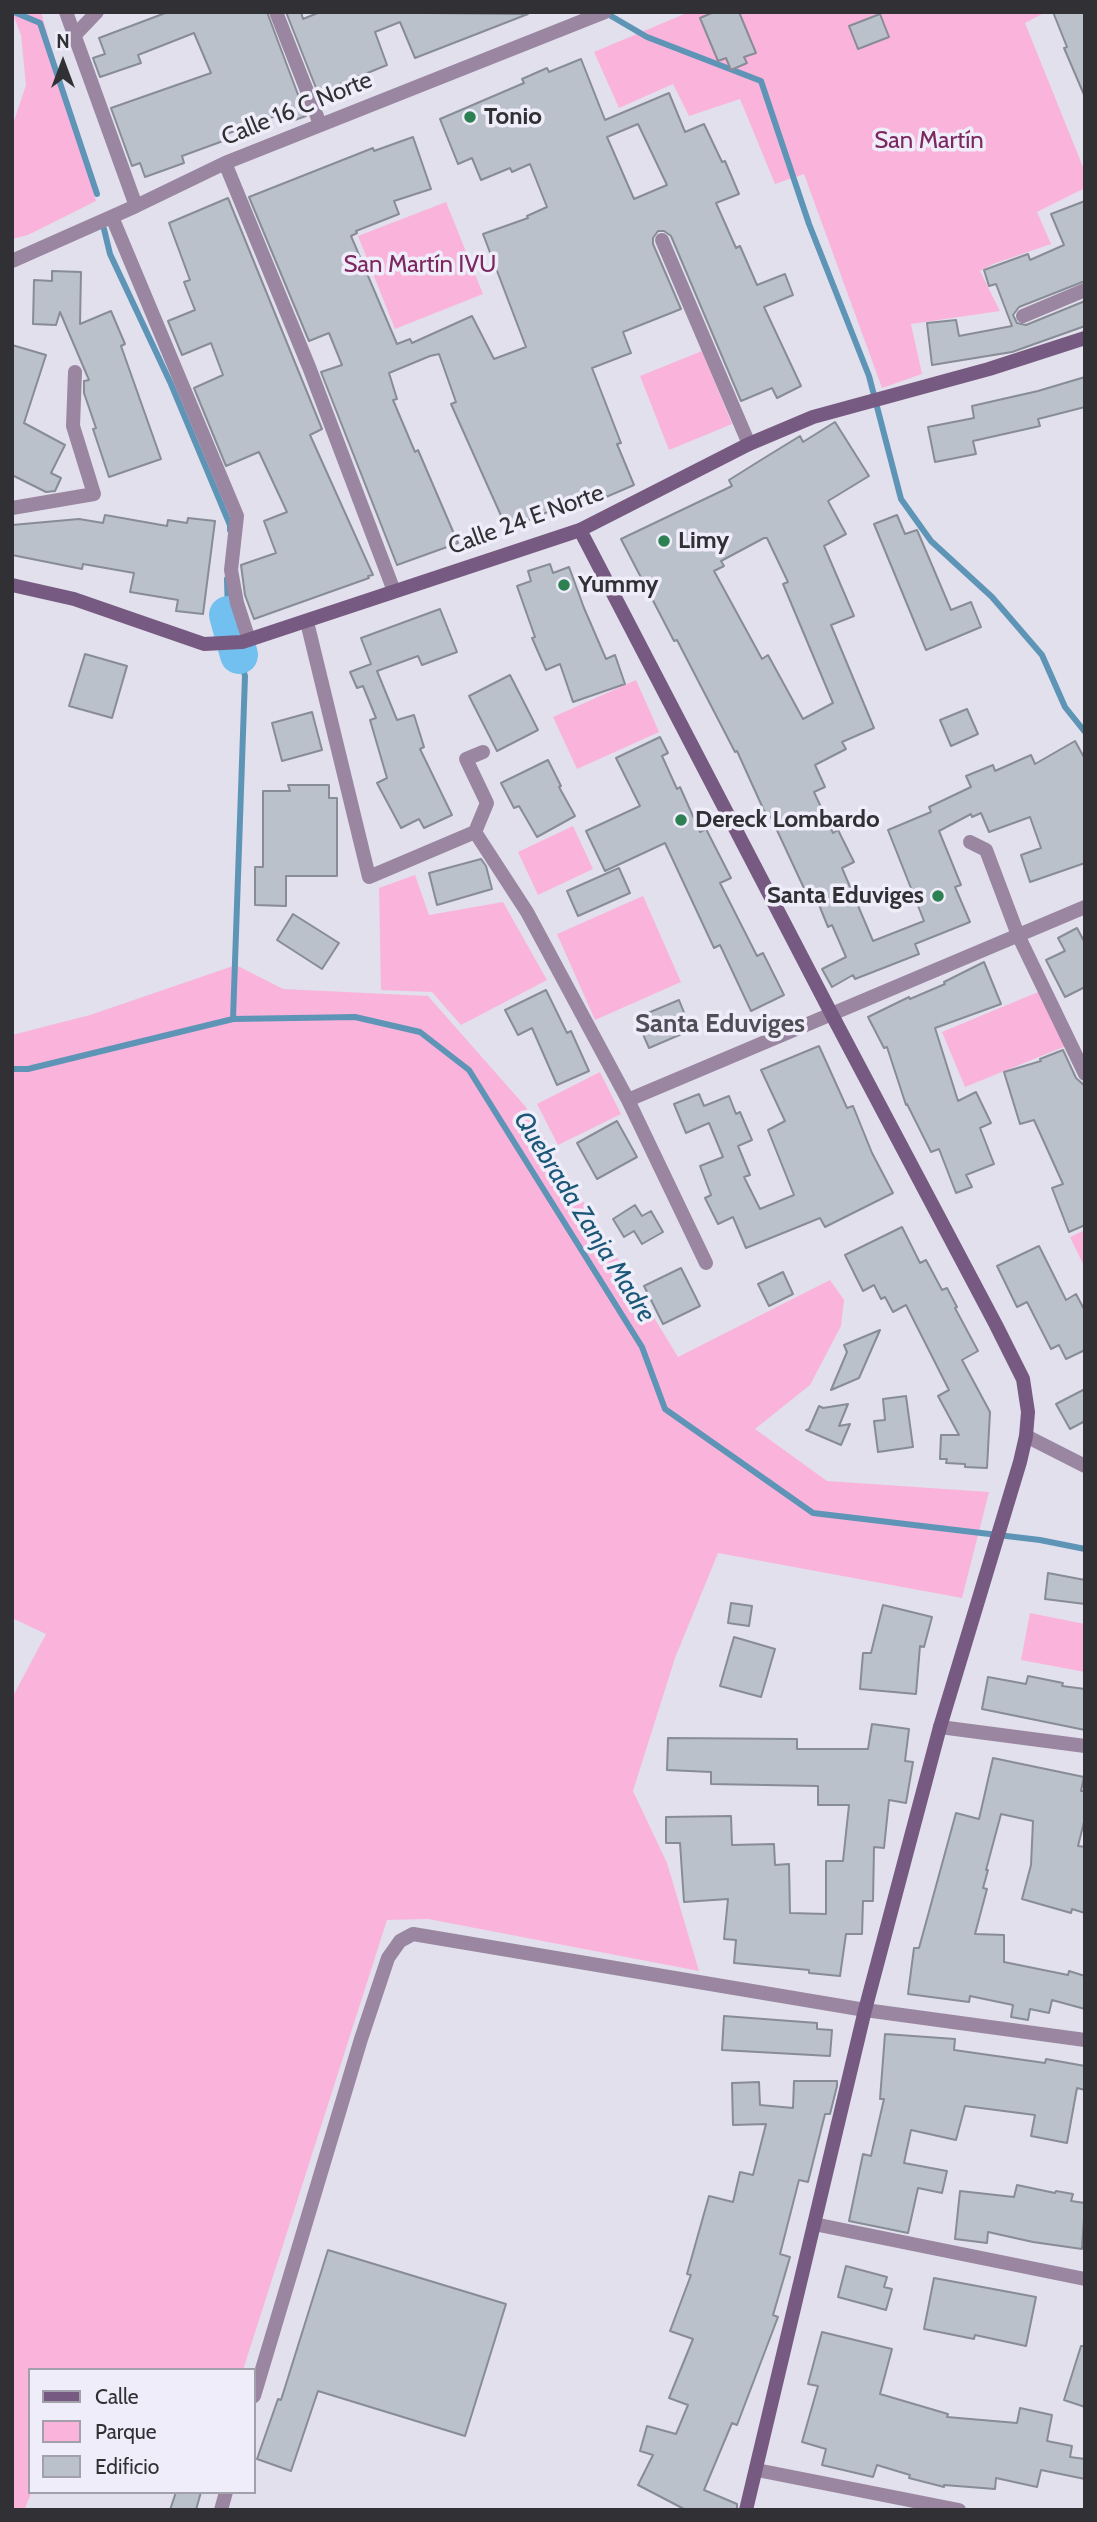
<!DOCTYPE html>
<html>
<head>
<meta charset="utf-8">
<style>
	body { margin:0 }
	#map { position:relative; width:1097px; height:2522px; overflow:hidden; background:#e1e0ec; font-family:Cabin,sans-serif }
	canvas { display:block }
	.frame { position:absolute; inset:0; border:14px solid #313035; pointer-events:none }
	.legend { position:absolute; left:28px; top:2368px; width:228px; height:126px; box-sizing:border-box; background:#eeedf9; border:2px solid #a2a1ab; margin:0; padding:9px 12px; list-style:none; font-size:21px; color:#313035 }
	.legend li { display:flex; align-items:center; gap:14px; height:35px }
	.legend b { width:35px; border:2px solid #a2a1ab }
	.north { position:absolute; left:28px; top:28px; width:70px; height:70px; -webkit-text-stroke:5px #eeedf9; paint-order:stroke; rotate:0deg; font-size:19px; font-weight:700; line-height:28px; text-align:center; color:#313035 }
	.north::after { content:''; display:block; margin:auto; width:24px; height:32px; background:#313035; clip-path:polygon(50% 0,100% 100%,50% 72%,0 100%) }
</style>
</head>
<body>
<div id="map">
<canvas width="1097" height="2522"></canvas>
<div class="frame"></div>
<ul class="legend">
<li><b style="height:9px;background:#775a81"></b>Calle</li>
<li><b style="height:19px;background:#fab4dc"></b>Parque</li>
<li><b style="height:19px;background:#bbc1cb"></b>Edificio</li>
</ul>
<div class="north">N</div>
</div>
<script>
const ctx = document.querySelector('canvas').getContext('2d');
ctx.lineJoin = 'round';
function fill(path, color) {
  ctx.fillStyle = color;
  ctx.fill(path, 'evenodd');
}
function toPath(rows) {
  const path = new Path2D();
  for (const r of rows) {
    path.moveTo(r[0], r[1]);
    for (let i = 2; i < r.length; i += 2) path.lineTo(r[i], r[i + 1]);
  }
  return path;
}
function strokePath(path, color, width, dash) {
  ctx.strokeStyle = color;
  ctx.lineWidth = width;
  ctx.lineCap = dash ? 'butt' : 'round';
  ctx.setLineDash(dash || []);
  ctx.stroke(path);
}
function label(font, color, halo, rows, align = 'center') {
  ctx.font = font + ' Cabin,sans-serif';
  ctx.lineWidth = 7;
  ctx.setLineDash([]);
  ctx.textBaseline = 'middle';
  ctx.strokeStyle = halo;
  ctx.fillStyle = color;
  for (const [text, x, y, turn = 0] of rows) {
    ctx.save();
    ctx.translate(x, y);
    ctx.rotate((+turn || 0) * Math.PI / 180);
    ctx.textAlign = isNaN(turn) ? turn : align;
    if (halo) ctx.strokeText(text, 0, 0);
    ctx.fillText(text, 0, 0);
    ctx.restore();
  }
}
const green = toPath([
	[12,12,41,12,96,201,28,235,12,239,12,127,26,85,21,35],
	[689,12,1046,12,1025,23,1085,172,1085,188,1037,212,1051,244,993,264,980,271,1000,311,911,324,922,374,882,388,804,174,775,184,740,99,689,116,673,84,619,108,594,52],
	[446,202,483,294,395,329,358,236],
	[702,351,732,424,669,450,640,376],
	[636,680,659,732,577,769,553,717],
	[573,826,593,869,538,895,518,852],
	[415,875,429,915,503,902,547,980,461,1025,432,992,381,990,379,888],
	[643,896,681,982,595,1020,557,934],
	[236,965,283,989,428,996,525,1106,678,1357,830,1280,844,1300,841,1326,810,1385,755,1429,827,1481,989,1492,962,1598,718,1553,675,1658,633,1791,667,1863,699,1971,428,1919,387,1920,243,2370,30,2370,30,2492,32,2492,24,2510,12,2510,12,1698,46,1634,12,1618,12,1035,90,1015],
	[1043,990,1066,1046,965,1087,942,1032],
	[600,1072,621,1114,558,1145,537,1104],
	[1085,1230,1085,1268,1070,1237],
	[1030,1613,1085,1624,1085,1672,1021,1660]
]);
const stream = toPath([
	[14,12,40,23,97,194],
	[606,13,647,37,761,81,809,224,869,376,901,499,931,541,992,597,1042,655,1065,707,1085,732],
	[104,229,110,254,171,384,230,525,230,530],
	[227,579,228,615],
	[233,1019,245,676,239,655],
	[12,1069,28,1069,233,1019,355,1017,420,1032,469,1070,642,1347,665,1409,813,1513,1040,1540,1085,1549]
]);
const river = toPath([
	[228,615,239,655]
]);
const building = toPath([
	[168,12,267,12,306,116,292,121,289,111,221,136,223,141,182,156,184,163,145,177,140,163,132,166,111,108,211,73,194,33,138,55,141,63,100,77,93,58,105,54,99,38,168,12],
	[286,12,301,12,303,19,320,12,528,14,415,58,400,22,375,32,387,65,318,93,286,12],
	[714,12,739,12,756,53,744,57,747,63,731,70,726,58,718,61,700,18,714,12],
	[1053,12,1085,12,1085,97,1064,48,1067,47,1053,12],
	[880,14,889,37,858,49,849,26,880,14],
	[581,59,605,120,669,93,685,132,704,124,722,162,725,161,739,194,716,203,736,248,740,246,757,285,785,274,793,295,764,307,801,386,777,398,772,388,741,401,671,236,664,231,658,231,653,238,653,244,681,309,623,332,631,353,592,368,621,443,617,444,634,485,606,497,603,489,507,529,451,404,456,402,439,354,430,356,389,373,397,399,393,400,415,452,418,450,458,543,397,565,321,372,342,365,329,333,309,341,249,197,373,148,374,151,413,137,431,189,394,201,399,214,356,231,357,233,351,236,397,344,410,339,412,343,472,316,494,359,526,347,483,234,528,218,527,216,547,207,530,164,512,172,510,168,481,180,472,158,458,164,440,119,524,83,522,79,547,68,549,72,581,59],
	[638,124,667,185,634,199,607,137,638,124],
	[228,198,322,429,310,435,373,575,368,576,369,578,254,619,245,595,241,565,276,553,264,521,287,512,259,452,226,466,194,388,223,375,211,343,182,355,168,321,195,310,184,282,190,280,169,223,228,198],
	[1085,201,1085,281,1019,307,1013,315,1017,323,1026,325,1085,301,1085,326,1012,352,932,365,927,323,956,320,959,336,1012,326,996,284,989,286,984,270,1028,254,1030,260,1064,245,1051,214,1085,201],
	[52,271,81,272,80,324,111,311,125,344,121,346,161,459,109,477,93,429,96,428,84,393,84,381,89,380,60,312,56,325,33,324,34,280,52,281,52,271],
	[12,345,46,355,24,423,65,445,51,473,61,478,55,491,46,492,12,475,12,345],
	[1085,377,1085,407,1038,419,1040,426,973,441,976,454,935,462,928,427,974,418,972,406,1038,391,1085,377],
	[835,422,869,476,828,501,846,534,824,546,854,616,831,625,874,728,842,742,846,749,815,765,825,787,814,792,833,833,838,830,854,862,842,868,873,941,924,921,888,830,931,812,929,807,971,787,966,776,993,765,995,771,1031,755,1035,764,1075,741,1085,759,1085,863,1030,882,1021,855,1041,848,1030,817,989,832,981,813,972,817,971,814,939,831,961,885,955,887,970,922,915,944,919,954,855,979,853,975,832,987,822,969,846,957,832,925,828,927,815,895,809,899,769,813,766,815,737,751,735,752,677,640,674,641,621,539,732,486,729,480,761,460,800,436,803,442,835,422],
	[764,538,767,538,788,582,783,584,833,703,803,719,768,655,762,659,714,571,724,566,721,561,764,538],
	[105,515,167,526,168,520,187,523,188,518,215,521,203,614,176,611,178,600,130,592,134,573,83,564,82,569,12,555,12,525,79,519,103,523,105,515],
	[897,515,905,534,917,530,951,610,971,602,981,627,926,650,874,524,897,515],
	[550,564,553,573,569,567,584,608,606,659,615,655,625,684,573,702,560,664,546,670,532,638,535,637,517,586,531,581,528,571,550,564],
	[440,609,457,652,422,665,418,656,377,671,397,720,414,715,424,747,420,749,452,815,424,828,419,819,401,828,377,783,387,778,370,720,376,718,363,686,357,688,350,672,371,664,361,638,440,609],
	[85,654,127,666,112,718,69,706,85,654],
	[510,675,538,730,497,751,469,696,510,675],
	[967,709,978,734,951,746,940,720,967,709],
	[312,712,322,750,282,761,272,723,312,712],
	[660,737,668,753,662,756,677,789,680,787,700,832,706,829,731,878,720,883,757,956,763,953,784,995,751,1011,720,945,714,948,665,843,605,871,586,831,640,806,616,758,660,737],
	[548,760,561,786,559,787,575,816,537,837,519,806,514,808,501,783,548,760],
	[288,785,329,785,329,798,337,798,337,876,286,876,286,906,255,905,255,867,263,867,263,791,290,791,288,785],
	[481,859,486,866,492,889,437,905,429,873,481,859],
	[619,868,630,893,578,916,567,891,619,868],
	[293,914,339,943,322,969,277,940,293,914],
	[1077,928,1085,943,1085,987,1065,997,1046,960,1065,951,1058,938,1077,928],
	[984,962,1001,1004,935,1028,958,1101,976,1092,991,1123,980,1128,994,1164,966,1175,972,1187,956,1193,939,1149,931,1152,907,1104,906,1105,887,1047,884,1048,868,1017,909,997,910,999,945,984,944,982,984,962],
	[546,990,567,1033,571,1031,589,1071,557,1085,532,1028,518,1035,505,1010,546,990],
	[679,1000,691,1030,649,1048,636,1018,679,1000],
	[819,1046,847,1108,853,1106,872,1153,893,1193,825,1227,820,1218,746,1248,733,1217,718,1224,705,1198,711,1195,700,1166,723,1157,709,1123,686,1133,674,1104,699,1094,704,1106,729,1096,736,1114,740,1112,752,1140,738,1146,750,1175,744,1177,760,1209,794,1195,768,1130,785,1121,761,1070,819,1046],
	[1063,1050,1076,1078,1085,1086,1085,1225,1069,1232,1052,1188,1063,1184,1034,1120,1020,1124,1004,1072,1041,1061,1040,1059,1063,1050],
	[617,1121,637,1157,597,1179,577,1143,617,1121],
	[635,1205,642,1216,651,1211,663,1232,642,1244,634,1231,624,1237,613,1219,635,1205],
	[902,1227,920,1263,926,1260,942,1290,947,1288,957,1307,955,1308,978,1351,962,1360,990,1412,987,1468,965,1467,965,1464,946,1463,947,1459,940,1459,941,1435,959,1435,938,1396,949,1390,906,1305,893,1312,885,1297,881,1299,874,1285,863,1291,845,1255,902,1227],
	[1039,1246,1066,1300,1076,1294,1085,1311,1085,1350,1066,1359,1059,1345,1051,1349,1027,1302,1017,1307,997,1266,1039,1246],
	[681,1268,700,1306,663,1324,644,1286,681,1268],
	[783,1272,793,1294,769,1306,758,1284,783,1272],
	[880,1330,859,1378,831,1390,847,1352,844,1345,880,1330],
	[1085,1389,1085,1421,1070,1429,1056,1404,1085,1389],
	[906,1396,913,1447,878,1452,874,1421,885,1420,883,1399,906,1396],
	[848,1404,839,1426,850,1424,841,1445,806,1430,809,1429,819,1406,823,1408,848,1404],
	[1048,1573,1085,1580,1085,1604,1045,1599,1048,1573],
	[731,1603,752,1606,749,1626,728,1623,731,1603],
	[883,1605,932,1617,924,1647,920,1646,916,1694,860,1689,863,1653,871,1653,883,1605],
	[734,1637,775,1649,761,1697,720,1686,734,1637],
	[1028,1676,1063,1683,1062,1686,1085,1689,1085,1730,982,1709,988,1677,1026,1684,1028,1676],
	[872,1724,909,1729,905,1761,913,1762,906,1803,889,1800,884,1848,874,1847,873,1901,863,1901,862,1934,846,1934,840,1976,809,1973,809,1970,734,1963,736,1940,724,1939,728,1899,684,1902,680,1843,666,1843,666,1817,731,1816,732,1845,774,1844,775,1865,789,1864,790,1913,826,1914,826,1861,843,1861,849,1805,818,1805,818,1786,711,1784,711,1772,667,1770,668,1738,797,1739,797,1749,868,1749,872,1724],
	[993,1758,1084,1777,1081,1791,1085,1791,1085,1818,1078,1846,1085,1847,1085,1913,1072,1909,1071,1913,1022,1899,1031,1865,1033,1821,1001,1814,986,1870,988,1870,983,1888,987,1889,975,1934,1004,1935,1004,1962,1068,1975,1069,1971,1085,1976,1085,2009,1052,2000,1049,2013,1030,2009,1028,2020,1011,2017,1013,2005,970,1996,969,2002,908,1994,914,1948,919,1948,956,1813,979,1819,993,1758],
	[724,2016,817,2023,817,2029,832,2030,830,2056,722,2050,724,2016],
	[885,2034,955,2039,954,2050,1045,2063,1046,2059,1085,2066,1085,2090,1077,2088,1067,2143,1031,2136,1035,2115,965,2106,956,2140,911,2130,904,2163,947,2171,942,2193,918,2188,908,2233,849,2221,863,2154,871,2156,884,2099,880,2099,885,2034],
	[794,2081,837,2081,837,2086,830,2114,825,2114,808,2182,799,2180,780,2254,790,2257,773,2315,778,2317,737,2425,732,2423,704,2490,737,2504,737,2510,686,2510,638,2485,653,2455,640,2451,647,2426,676,2434,688,2405,669,2398,693,2339,670,2331,691,2275,687,2274,709,2196,733,2202,740,2172,753,2175,766,2124,733,2125,732,2083,759,2082,760,2105,793,2108,794,2081],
	[1017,2185,1055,2193,1056,2191,1073,2194,1071,2201,1085,2203,1082,2249,1033,2242,988,2232,987,2243,955,2239,960,2191,1014,2197,1017,2185],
	[328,2250,506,2304,465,2436,318,2391,291,2471,257,2459,278,2399,281,2400,328,2250],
	[846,2266,887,2277,884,2287,892,2289,886,2310,838,2297,846,2266],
	[934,2278,1036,2297,1026,2346,975,2335,974,2339,924,2329,934,2278],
	[822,2332,892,2349,880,2394,948,2414,947,2417,1017,2423,1020,2408,1052,2415,1047,2441,1072,2446,1070,2457,1085,2459,1085,2479,1041,2470,1037,2487,996,2478,995,2489,944,2485,944,2487,909,2478,910,2475,877,2465,873,2477,822,2465,826,2449,802,2442,818,2386,808,2384,822,2332],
	[1081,2346,1085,2346,1085,2407,1064,2400,1081,2346],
	[176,2492,201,2492,196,2510,170,2510,176,2492]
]);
const street = toPath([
	[66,12,136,206],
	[276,12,320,124],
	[74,36,97,12],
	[225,163,309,367,394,591],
	[112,217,237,516,231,570,237,603,249,640],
	[662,240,749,444],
	[12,261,136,206,225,163,605,12],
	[1023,316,1085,290],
	[12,508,94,494,73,426,75,372],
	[307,622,369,877,475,832,527,912,628,1100,706,1263],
	[475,832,487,803,466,759,483,752],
	[970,842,986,850,1018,935,1085,1074],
	[628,1100,1085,907],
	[1026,1436,1085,1466],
	[940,1727,1085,1746],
	[814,2224,1085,2279],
	[254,2396,361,2039,388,1958,400,1941,413,1934,865,2010,1085,2040],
	[757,2470,959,2510],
	[221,2510,226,2492]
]);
const secondary = toPath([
	[580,530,831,1013,996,1325,1023,1379,1028,1412,1026,1436,1020,1462,940,1727,865,2010,746,2510],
	[12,585,74,599,204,644,242,642,580,530,749,444,813,417,989,369,1085,338]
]);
const markers = [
	[470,117,7,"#2c8052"],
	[664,541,7,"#2c8052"],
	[564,585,7,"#2c8052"],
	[681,820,7,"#2c8052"],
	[938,896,7,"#2c8052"]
];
const streetNames = [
	["Calle 16 C Norte",297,109,-22],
	["Calle 24 E Norte",526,520,-20]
];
const poiNames = [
	["Tonio",484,117],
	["Limy",678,541],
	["Yummy",578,585],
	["Dereck Lombardo",695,820],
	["Santa Eduviges",924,896,"right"]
];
const parkNames = [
	["San Martín",929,141],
	["San Martín IVU",420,265]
];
const neighbourhoodNames = [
	["Santa Eduviges",720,1024]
];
const waterNames = [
	["Quebrada Zanja Madre",584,1217,58]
];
fill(green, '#fab4dc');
strokePath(stream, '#5e95b7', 6);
strokePath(river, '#71c0ef', 38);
fill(building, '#bbc1cb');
strokePath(building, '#878c96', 2);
strokePath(street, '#9a86a1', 14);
strokePath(secondary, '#775a81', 14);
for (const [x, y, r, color] of markers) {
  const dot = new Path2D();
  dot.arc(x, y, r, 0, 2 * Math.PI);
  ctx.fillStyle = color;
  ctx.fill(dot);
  strokePath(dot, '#eeedf9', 2.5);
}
label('24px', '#313035', '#eeedf9', streetNames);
label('bold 24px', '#313035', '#eeedf9', poiNames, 'left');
label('24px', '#7c275f', '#eeedf9', parkNames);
label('bold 26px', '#504f58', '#eeedf9', neighbourhoodNames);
label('italic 26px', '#1b5777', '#eeedf9', waterNames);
</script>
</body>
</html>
